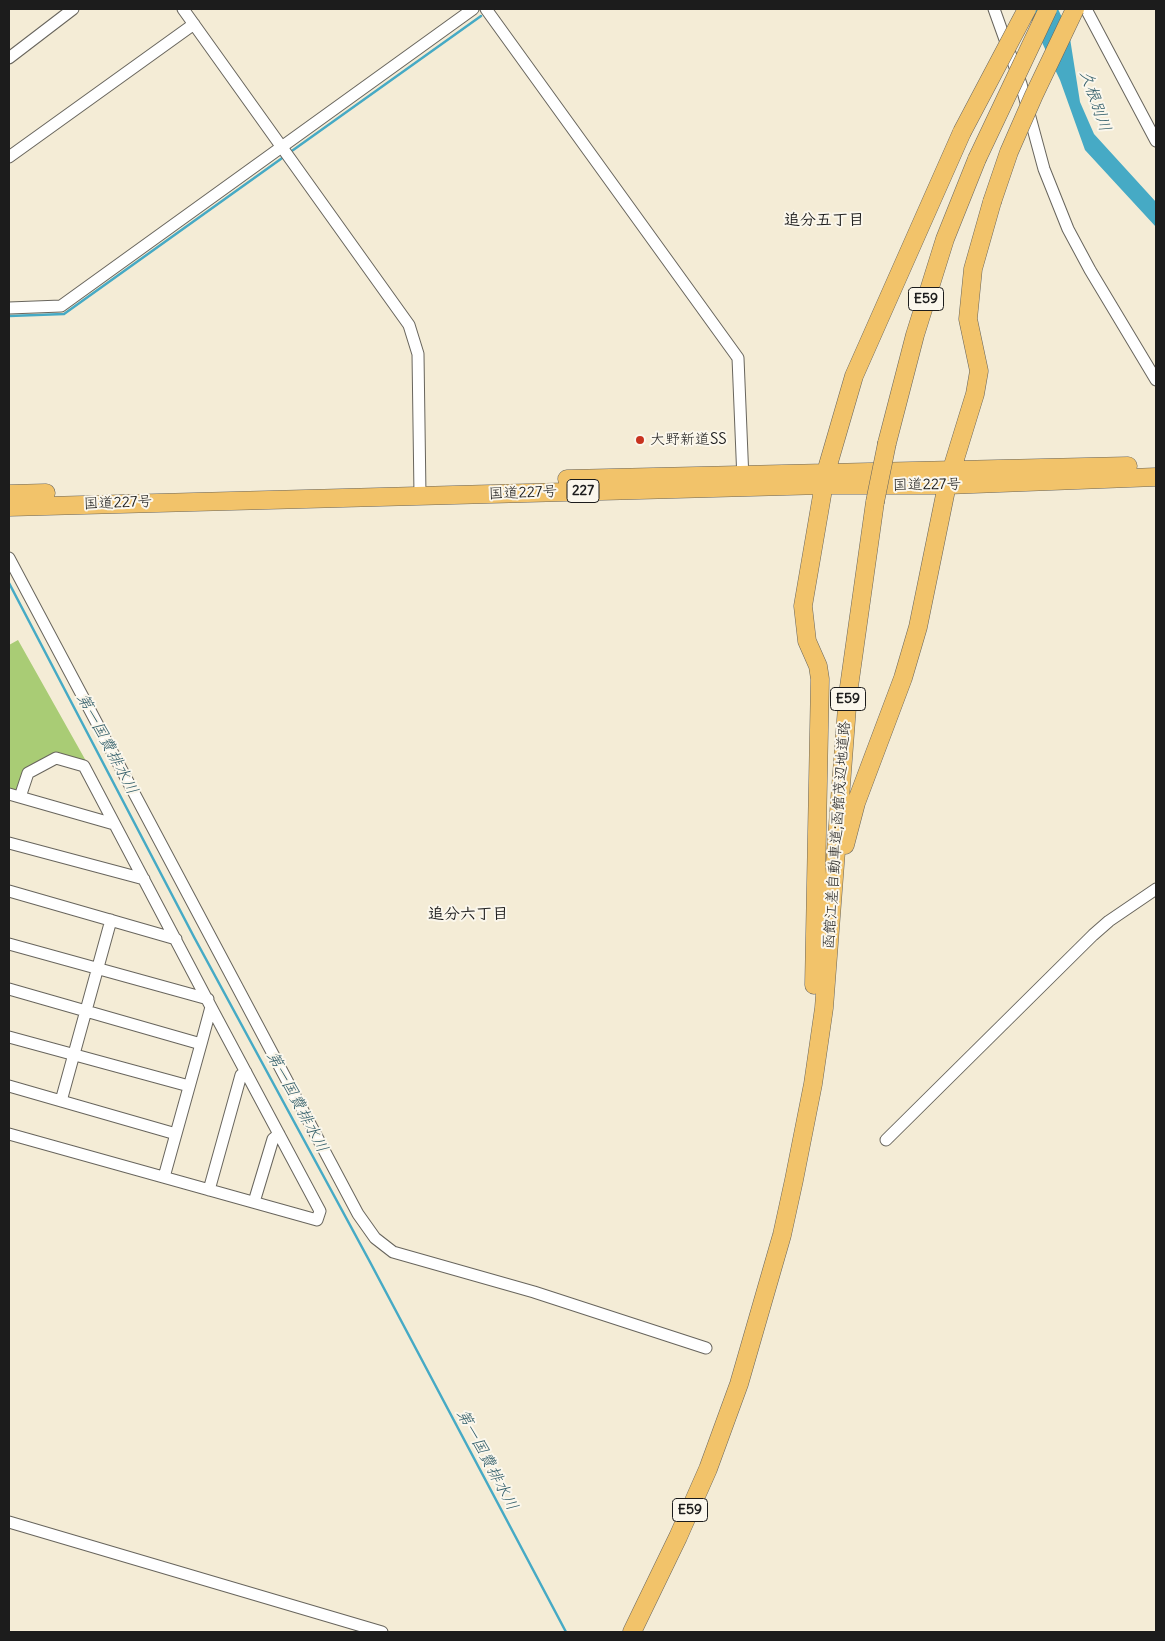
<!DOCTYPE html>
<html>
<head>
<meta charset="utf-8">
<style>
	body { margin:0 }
	#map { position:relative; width:1165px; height:1641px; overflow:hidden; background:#f4ecd6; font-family:Delius,sans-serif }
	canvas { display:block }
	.frame { position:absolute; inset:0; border:10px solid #1c1c1c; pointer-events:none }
</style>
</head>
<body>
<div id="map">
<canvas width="1165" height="1641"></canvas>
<div class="frame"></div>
</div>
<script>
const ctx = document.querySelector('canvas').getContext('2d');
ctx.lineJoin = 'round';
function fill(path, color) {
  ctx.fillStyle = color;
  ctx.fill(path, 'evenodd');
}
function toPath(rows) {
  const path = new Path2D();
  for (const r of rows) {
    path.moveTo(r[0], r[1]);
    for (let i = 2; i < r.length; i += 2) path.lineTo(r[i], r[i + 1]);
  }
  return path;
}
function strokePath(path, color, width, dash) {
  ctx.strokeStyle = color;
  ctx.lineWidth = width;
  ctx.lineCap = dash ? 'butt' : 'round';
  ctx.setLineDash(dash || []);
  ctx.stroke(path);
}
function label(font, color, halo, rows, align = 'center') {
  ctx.font = font + ' Delius,"Klee One",sans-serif';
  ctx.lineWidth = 4;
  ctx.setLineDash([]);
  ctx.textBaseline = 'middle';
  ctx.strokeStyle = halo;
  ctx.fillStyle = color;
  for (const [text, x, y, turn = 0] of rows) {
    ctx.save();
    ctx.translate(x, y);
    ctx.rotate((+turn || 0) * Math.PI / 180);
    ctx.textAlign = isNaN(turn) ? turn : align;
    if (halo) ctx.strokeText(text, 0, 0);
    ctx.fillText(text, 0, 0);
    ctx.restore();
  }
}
const green = toPath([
	[18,640,86,761,56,753,23,770,19,787,14,791,9,790,9,645]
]);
const water = toPath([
	[1026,9,1058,9,1069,32,1080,102,1094,134,1156,202,1156,227,1085,150,1060,80]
]);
const stream = toPath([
	[289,153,481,16],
	[9,316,64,314,285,156],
	[9,583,194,937,370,1262,566,1632]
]);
const minor = toPath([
	[183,9,409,325,418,354,420,495],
	[486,9,738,358,743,480],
	[994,9,1021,84,1044,169,1068,229,1090,270,1156,380],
	[1086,9,1156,141],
	[9,58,73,9],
	[9,157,194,24],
	[9,308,61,306,473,9],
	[9,558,358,1214,375,1238,393,1252,534,1292,706,1348],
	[9,794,114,824],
	[9,843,144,879],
	[9,891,176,939],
	[9,944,208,999],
	[9,989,201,1044,211,1007,84,766,56,758,28,773,20,797],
	[9,1037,189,1086],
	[9,1086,176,1134],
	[61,1101,111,920],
	[9,1134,317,1220,320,1211,211,1007],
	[886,1140,1093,935,1109,921,1156,889],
	[164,1177,201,1044],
	[209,1190,241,1075,246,1072],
	[254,1202,273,1139,279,1134],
	[9,1522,382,1632]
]);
const highway = toPath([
	[887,443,915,335,945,239,977,159],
	[567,479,1128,466],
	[9,494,46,493],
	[9,507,824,485,947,485,1156,477],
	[845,845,856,803,903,678,918,627,947,485,975,394,979,371,968,319,973,269,992,202],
	[814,985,820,679,818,666,807,641,803,606,826,472,854,376,962,132],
	[632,1632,678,1537,708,1469,739,1384,782,1235,794,1180,813,1084,824,1008,848,694,875,502]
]);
const highwayBridge = toPath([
	[962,132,1027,9],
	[977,159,1048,9],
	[992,202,1009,152,1034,95,1075,9],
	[875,502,887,443]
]);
const markers = [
	[640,440,5,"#c8321e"]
];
const shields = [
	[926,299,35],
	[583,491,32],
	[848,699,35],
	[690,1510,35]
];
const shieldNames = [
	["E59",926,299],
	["227",583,491],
	["E59",848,699],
	["E59",690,1510]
];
const poiNames = [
	["大野新道SS",650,440]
];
const streetNames = [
	["国道227号",927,485,-1],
	["国道227号",523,493,-2],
	["国道227号",118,503,-2],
	["函館江差自動車道;函館茂辺地道路",837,835,-86]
];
const waterNames = [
	["久根別川",1095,101,71],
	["第一国費排水川",107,744,62],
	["第一国費排水川",297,1102,62],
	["第一国費排水川",487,1460,62]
];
const neighbourhoodNames = [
	["追分五丁目",824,220],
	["追分六丁目",468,914]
];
fill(green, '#a9cc75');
fill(water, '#46aac5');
strokePath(stream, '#46aac5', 2.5);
strokePath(minor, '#68655d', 13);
strokePath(highway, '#68655d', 19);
strokePath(minor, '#fff', 11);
strokePath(highway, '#f2c36a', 18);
strokePath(highwayBridge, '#68655d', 19, []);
strokePath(highwayBridge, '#f2c36a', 18);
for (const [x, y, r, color] of markers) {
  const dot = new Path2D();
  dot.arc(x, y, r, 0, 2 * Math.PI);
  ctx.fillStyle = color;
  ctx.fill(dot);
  strokePath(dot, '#fbf7ec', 2);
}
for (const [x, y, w] of shields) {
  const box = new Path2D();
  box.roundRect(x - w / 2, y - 11.5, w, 23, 4);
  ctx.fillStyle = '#fbf7ec';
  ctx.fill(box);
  strokePath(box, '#1c1c1c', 1);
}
label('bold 14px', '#1c1c1c', null, shieldNames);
label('15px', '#1c1c1c', '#fbf7ec', poiNames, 'left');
label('15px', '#1c1c1c', '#fbf7ec', streetNames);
label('italic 16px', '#2f5c68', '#fbf7ec', waterNames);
label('bold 16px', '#1c1c1c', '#fbf7ec', neighbourhoodNames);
</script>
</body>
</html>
